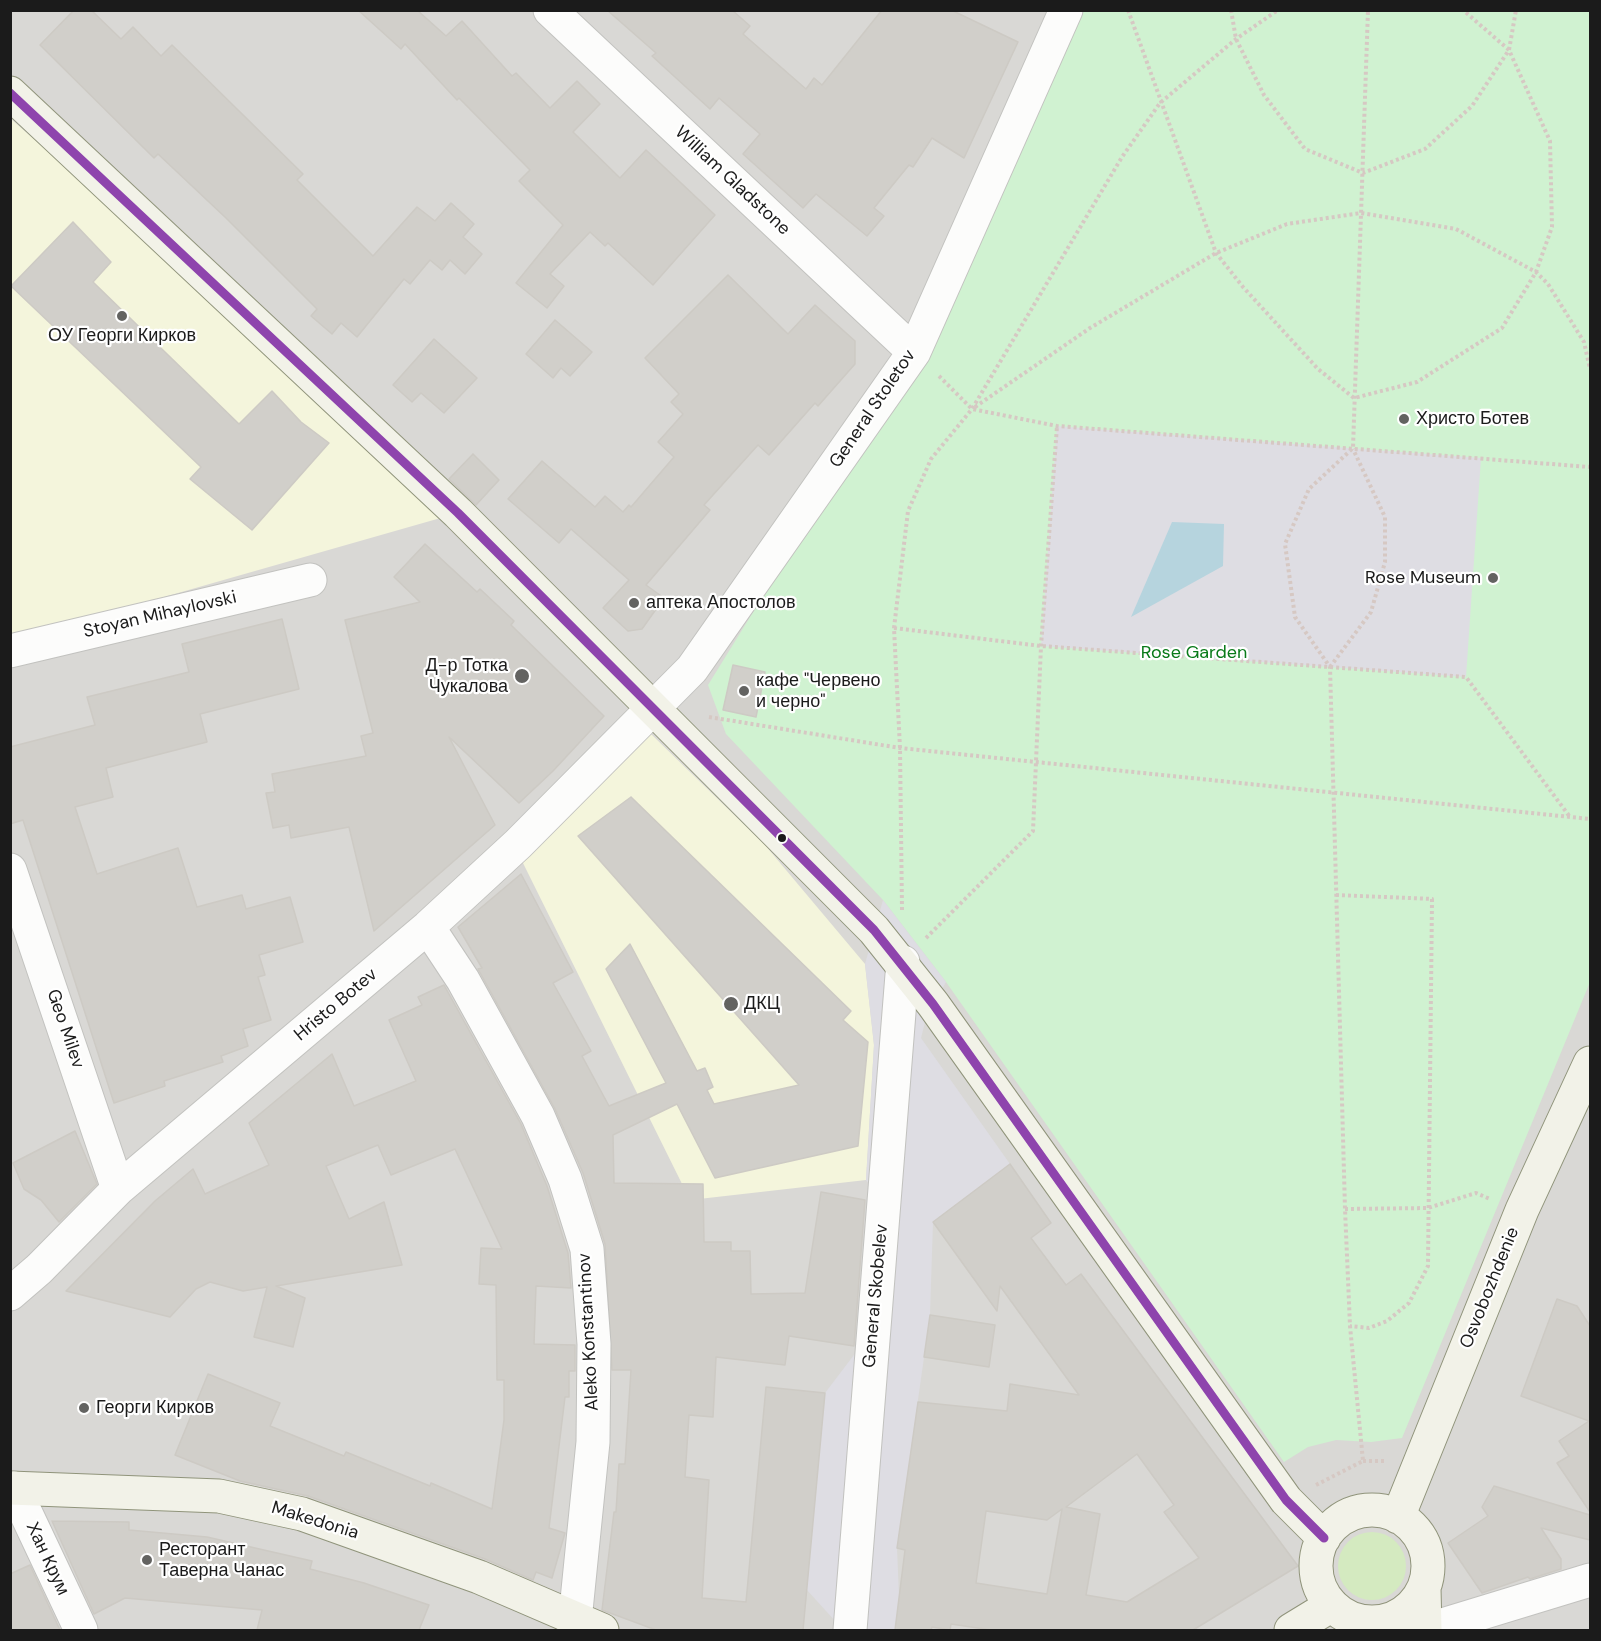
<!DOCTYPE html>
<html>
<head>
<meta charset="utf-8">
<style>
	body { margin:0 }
	#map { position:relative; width:1601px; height:1641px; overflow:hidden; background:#eae9e3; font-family:"DM Sans",sans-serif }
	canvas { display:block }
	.frame { position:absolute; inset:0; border:12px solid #1b1b1b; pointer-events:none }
</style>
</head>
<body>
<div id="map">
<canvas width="1601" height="1641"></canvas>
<div class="frame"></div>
</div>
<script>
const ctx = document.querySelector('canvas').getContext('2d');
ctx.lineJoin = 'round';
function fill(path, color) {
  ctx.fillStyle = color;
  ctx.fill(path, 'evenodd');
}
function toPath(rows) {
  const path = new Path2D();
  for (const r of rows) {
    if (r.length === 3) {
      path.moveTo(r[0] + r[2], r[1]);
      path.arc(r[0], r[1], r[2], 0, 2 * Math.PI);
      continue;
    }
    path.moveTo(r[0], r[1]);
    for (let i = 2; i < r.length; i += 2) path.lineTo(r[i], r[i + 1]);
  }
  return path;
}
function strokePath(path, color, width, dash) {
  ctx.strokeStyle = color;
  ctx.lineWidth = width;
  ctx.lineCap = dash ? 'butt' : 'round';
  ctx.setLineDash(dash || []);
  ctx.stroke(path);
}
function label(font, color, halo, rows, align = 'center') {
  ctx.font = font + ' "DM Sans",sans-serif';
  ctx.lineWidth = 4.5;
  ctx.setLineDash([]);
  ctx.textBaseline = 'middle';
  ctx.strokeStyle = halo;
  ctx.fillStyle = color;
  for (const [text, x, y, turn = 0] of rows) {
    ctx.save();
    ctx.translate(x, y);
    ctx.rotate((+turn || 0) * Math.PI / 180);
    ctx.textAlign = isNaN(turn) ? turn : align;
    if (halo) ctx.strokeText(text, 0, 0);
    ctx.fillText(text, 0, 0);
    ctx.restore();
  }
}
const residential = toPath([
	[11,11,1590,11,1590,1630,11,1630]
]);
const education = toPath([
	[11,119,458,513,10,641],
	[651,734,765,845,865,964,874,1045,866,1180,690,1200,521,859]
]);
const grass = toPath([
	[1372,1566,34]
]);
const park = toPath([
	[1066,11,1590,11,1590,982,1402,1438,1371,1442,1336,1440,1308,1447,1284,1462,946,982,883,900,726,734,708,685,914,352]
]);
const plaza = toPath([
	[1057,426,1481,458,1466,677,1041,646],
	[883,900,946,982,926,1018,921,1038,1010,1164,933,1222,930,1315,897,1548,899,1596,895,1630,836,1630,836,1622,806,1589,825,1393,860,1347,883,1203,866,1180,874,1045,865,964]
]);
const water = toPath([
	[1172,522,1224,524,1223,566,1131,617]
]);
const building = toPath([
	[74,10,91,10,121,39,133,27,161,56,172,45,303,174,297,180,373,256,417,207,435,221,451,203,474,224,463,237,482,254,465,274,450,260,442,270,430,260,410,284,404,279,357,337,341,323,332,334,311,316,317,309,226,218,158,154,154,158,40,45,74,10],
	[358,10,417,10,446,36,462,21,512,76,516,73,550,108,577,81,600,104,573,132,620,178,646,150,715,215,653,285,608,243,605,246,590,232,550,274,564,286,547,308,516,283,563,225,519,181,530,170,459,98,457,100,405,44,401,49,358,10],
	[607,10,732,10,750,26,743,34,806,89,814,78,822,85,882,10,951,10,1018,42,964,158,932,138,913,167,909,165,874,208,884,216,867,236,816,194,803,208,743,154,760,134,719,98,710,109,652,56,656,53,607,10],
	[73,222,111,262,93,282,239,424,272,391,301,422,329,443,252,530,190,479,201,467,11,286,73,222],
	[728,275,788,334,815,305,855,341,855,364,818,406,815,403,769,455,758,445,704,505,710,510,646,585,664,598,642,629,628,631,603,608,629,580,571,529,559,543,508,499,542,461,595,507,605,496,623,512,629,505,631,507,674,457,658,442,683,414,671,402,679,394,645,358,728,275],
	[555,320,592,352,570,376,561,368,553,378,526,354,555,320],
	[434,339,477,378,444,413,421,393,412,402,393,385,434,339],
	[473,454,499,480,476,505,449,479,473,454],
	[425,544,477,592,480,589,514,621,511,625,604,716,553,771,519,803,449,737,495,825,374,931,349,827,291,838,289,825,273,828,266,793,275,792,272,774,366,756,361,736,373,733,345,620,420,602,394,577,425,544],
	[282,619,299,689,200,714,207,742,106,768,113,797,75,807,97,874,178,848,197,907,242,895,246,909,290,897,303,942,259,955,265,975,258,977,271,1020,243,1029,248,1046,221,1056,223,1062,164,1081,165,1086,114,1103,23,820,10,824,10,747,95,725,87,697,189,672,182,644,282,619],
	[733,665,765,672,756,717,723,710,733,665],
	[631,797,851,1011,843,1020,868,1042,858,1146,715,1178,677,1104,613,1135,614,1183,703,1184,704,1242,731,1242,731,1251,750,1251,751,1294,805,1293,821,1192,865,1200,854,1346,789,1336,785,1365,716,1357,713,1417,689,1415,685,1477,709,1480,702,1598,746,1602,766,1387,825,1393,803,1630,656,1630,602,1610,614,1512,616,1512,619,1464,625,1464,631,1370,612,1370,605,1244,583,1173,555,1109,478,969,482,968,458,927,521,874,573,972,553,983,591,1051,582,1056,609,1106,666,1083,606,969,630,944,697,1071,705,1068,713,1087,707,1090,714,1104,799,1085,578,836,631,797],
	[444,985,521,1124,547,1186,568,1253,571,1288,536,1286,534,1344,575,1345,575,1371,569,1371,569,1397,565,1397,549,1528,565,1533,552,1578,536,1572,533,1580,485,1559,308,1496,240,1481,175,1455,208,1374,280,1403,270,1426,344,1456,346,1452,430,1486,431,1483,492,1509,504,1420,504,1380,497,1380,496,1285,479,1284,481,1248,502,1249,455,1149,391,1175,378,1145,326,1166,349,1219,384,1202,402,1265,276,1286,305,1298,293,1347,254,1337,267,1287,243,1291,210,1282,196,1289,170,1317,66,1291,155,1201,193,1169,205,1194,269,1165,249,1123,332,1054,354,1106,416,1081,389,1020,422,1005,418,997,444,985],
	[75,1131,97,1184,59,1222,41,1200,24,1189,13,1163,75,1131],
	[1010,1164,1051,1223,1031,1238,1066,1285,1081,1274,1298,1566,1193,1630,991,1630,951,1624,950,1630,932,1627,931,1630,895,1630,905,1550,897,1548,918,1402,1007,1411,1010,1384,1079,1395,1000,1286,997,1311,933,1222,1010,1164],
	[1137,1454,1174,1505,1164,1512,1199,1558,1127,1602,1086,1595,1100,1514,1066,1507,1137,1454],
	[1062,1509,1047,1594,976,1583,986,1511,1047,1520,1062,1509],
	[1557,1299,1577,1306,1590,1326,1590,1512,1557,1463,1569,1456,1559,1441,1589,1421,1521,1396,1557,1299],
	[930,1315,995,1325,989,1367,924,1357,930,1315],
	[1494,1486,1590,1515,1590,1540,1541,1528,1561,1559,1561,1569,1530,1579,1528,1577,1482,1593,1448,1543,1488,1516,1482,1507,1494,1486],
	[52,1521,129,1522,129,1530,207,1537,312,1561,310,1569,364,1583,429,1605,419,1630,257,1630,262,1610,125,1598,94,1614,52,1521],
	[30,1565,60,1630,10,1630,10,1574,30,1565]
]);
const path = toPath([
	[1128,10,1216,253,1243,287,1318,369,1354,398,1417,382,1502,328,1536,272,1552,227,1550,141,1509,50,1463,10],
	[1231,10,1236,39,1264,95,1305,149,1363,173,1425,149,1472,106,1509,50,1516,10],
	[939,376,972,409,1057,426,1590,467],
	[975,407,1090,328,1216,253,1287,224,1361,213,1456,229,1536,272,1548,284,1584,342,1590,369],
	[894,628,1041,646,1466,677,1570,817],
	[1330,667,1371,612,1385,562,1385,517,1353,449],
	[709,717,900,748,1590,819],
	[1336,895,1432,899,1428,1266,1409,1303,1387,1321,1369,1328,1350,1326],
	[902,910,900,748,894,628,908,511,931,459,972,409,1122,157,1160,103,1236,39,1278,10],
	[926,938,1033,831,1041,646,1057,426],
	[1345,1209,1428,1208,1476,1193,1490,1199],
	[1363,1461,1386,1461],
	[1316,1485,1363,1461,1350,1326,1345,1209,1330,667,1295,617,1285,544,1309,489,1353,448,1368,10]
]);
const street = toPath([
	[550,10,914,352],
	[10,651,310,580],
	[10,870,118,1189],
	[428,927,463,980,538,1116,565,1179,587,1249,594,1344,593,1442,574,1630],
	[10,1294,39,1269,118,1189,428,927,518,844,692,669,914,352,1066,10],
	[14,1488,81,1630],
	[850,1630,903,962],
	[1426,1630,1590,1580]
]);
const secondary = toPath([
	[10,93,458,513,874,930,933,1004,1286,1500,1324,1538],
	[10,1488,219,1496,302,1514,479,1577,602,1630],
	[1372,1566,56],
	[1398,1517,1522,1210,1590,1063],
	[1424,1588,1425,1630],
	[1291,1630,1332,1605]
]);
const bus1 = toPath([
	[10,93,458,513,874,930,933,1004,1286,1500,1324,1538]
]);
const markers = [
	[122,316,6,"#636361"],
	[1404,419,6,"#636361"],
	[1493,578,6,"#636361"],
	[634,603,6,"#636361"],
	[522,676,8,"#636361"],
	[744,691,6,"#636361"],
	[782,838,5,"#1b1b1b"],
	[731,1004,8,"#636361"],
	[84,1408,6,"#636361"],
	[147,1560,6,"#636361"]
];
const streetNames = [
	["William Gladstone",732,181,43],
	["General Stoletov",873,409,-56],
	["Stoyan Mihaylovski",160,615,-13],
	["Hristo Botev",336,1005,-40],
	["Geo Milev",65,1029,71],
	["Osvobozhdenie",1490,1288,-68],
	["General Skobelev",876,1296,-85],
	["Aleko Konstantinov",589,1332,-93],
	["Makedonia",315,1521,17],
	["Хан Крум",47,1559,65]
];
const poiNames = [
	["ОУ Георги Кирков",122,336,"center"],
	["Христо Ботев",1416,419],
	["Rose Museum",1481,578,"right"],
	["аптека Апостолов",646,603],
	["Д-р Тотка",508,666,"right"],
	["Чукалова",508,687,"right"],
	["кафе \"Червено",756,681],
	["и черно\"",756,702],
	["ДКЦ",744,1004],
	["Георги Кирков",96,1408],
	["Ресторант",159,1550],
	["Таверна Чанас",159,1571]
];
const parkNames = [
	["Rose Garden",1194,653]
];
fill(residential, '#d9d8d5');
fill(education, '#f4f5dc');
fill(grass, '#d4eac0');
fill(park, '#d0f2d1');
fill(plaza, '#dedde3');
fill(water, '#b6d4de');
fill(building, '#d1cfca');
strokePath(building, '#cdcac4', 1.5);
strokePath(street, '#c2c2bf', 35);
strokePath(secondary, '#90947b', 35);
strokePath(path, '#d6c8c3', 4, [3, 3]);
strokePath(street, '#fcfcfb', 33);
strokePath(secondary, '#f2f2e8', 33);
strokePath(bus1, '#8e44ad', 9);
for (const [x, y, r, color] of markers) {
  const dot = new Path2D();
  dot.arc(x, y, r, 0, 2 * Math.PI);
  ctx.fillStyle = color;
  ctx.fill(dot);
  strokePath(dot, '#fff', 2);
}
label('18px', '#1b1b1b', '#fff', streetNames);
label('18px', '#1b1b1b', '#fff', poiNames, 'left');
label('18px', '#097a19', '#fff', parkNames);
</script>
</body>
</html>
